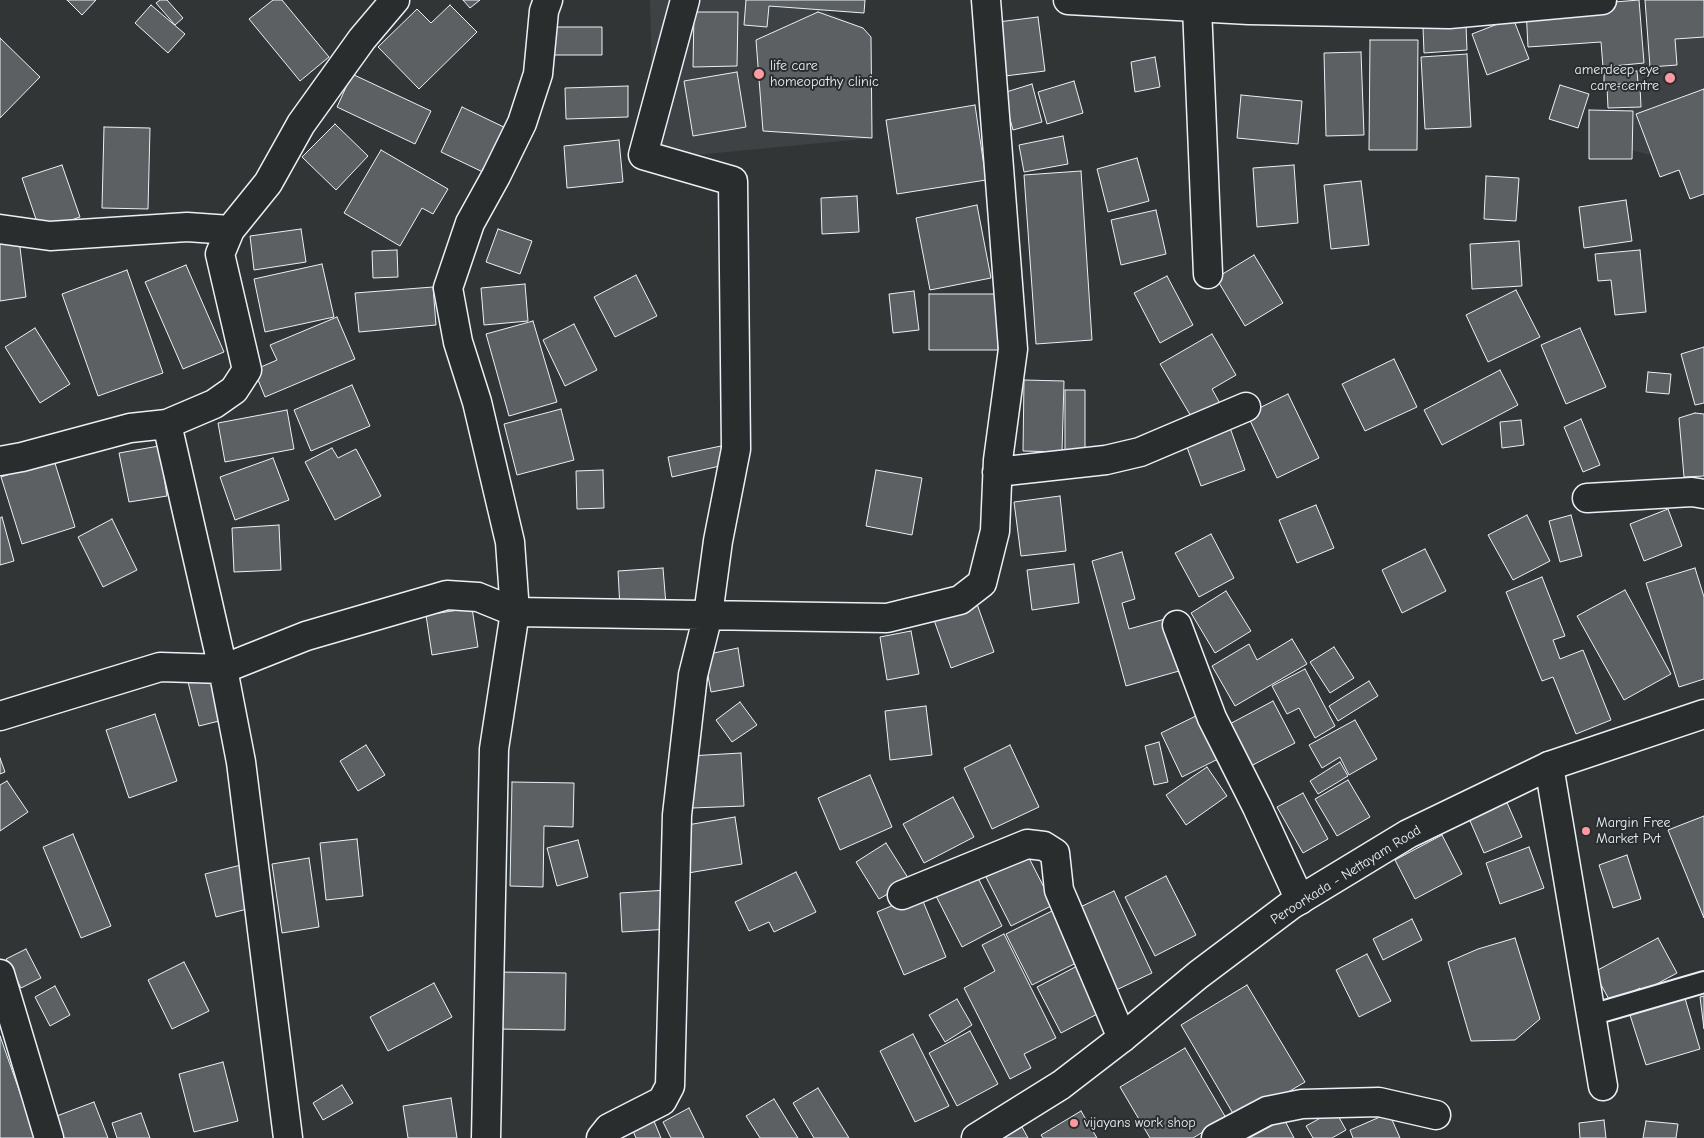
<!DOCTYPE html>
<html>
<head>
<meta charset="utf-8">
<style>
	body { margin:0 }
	canvas { display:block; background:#323536 }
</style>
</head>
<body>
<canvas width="1704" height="1138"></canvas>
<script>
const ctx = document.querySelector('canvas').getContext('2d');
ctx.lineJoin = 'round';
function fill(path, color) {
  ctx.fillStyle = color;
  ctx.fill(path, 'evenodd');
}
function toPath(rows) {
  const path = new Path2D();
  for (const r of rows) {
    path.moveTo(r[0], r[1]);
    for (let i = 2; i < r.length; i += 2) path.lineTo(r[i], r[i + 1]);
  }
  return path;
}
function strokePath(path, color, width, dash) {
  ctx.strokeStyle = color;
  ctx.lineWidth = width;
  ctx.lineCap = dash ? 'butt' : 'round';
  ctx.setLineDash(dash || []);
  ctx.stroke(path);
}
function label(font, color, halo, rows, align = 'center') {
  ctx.font = font + ' "Comic Neue",sans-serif';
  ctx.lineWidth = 4;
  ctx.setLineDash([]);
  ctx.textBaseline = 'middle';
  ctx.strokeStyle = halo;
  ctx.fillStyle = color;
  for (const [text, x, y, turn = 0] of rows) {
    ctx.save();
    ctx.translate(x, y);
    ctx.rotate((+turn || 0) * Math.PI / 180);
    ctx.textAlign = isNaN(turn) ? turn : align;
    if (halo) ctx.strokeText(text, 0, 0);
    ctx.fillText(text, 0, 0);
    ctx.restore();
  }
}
const built = toPath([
	[650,0,800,0,863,28,872,138,654,159],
	[1704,7,1704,169,1620,147,1654,8]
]);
const building = toPath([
	[67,0,96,0,82,15,67,0],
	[160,0,167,0,183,18,175,25,156,3,160,0],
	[273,0,282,0,329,57,300,81,249,19,273,0],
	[463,0,480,0,470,8,463,0],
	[746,0,865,0,864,13,769,6,767,27,744,25,746,0],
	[1639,0,1644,63,1603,67,1601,42,1528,47,1526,9,1639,0],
	[1645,0,1704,0,1704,37,1675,39,1677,65,1650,67,1645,0],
	[151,5,185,34,168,53,135,23,151,5],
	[450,5,477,32,419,89,378,47,417,9,431,23,450,5],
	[694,12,738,12,737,66,693,67,694,12],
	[818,12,863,28,871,37,872,138,763,131,756,40,818,12],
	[1038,17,1045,71,1005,76,998,22,1038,17],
	[1513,18,1529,59,1487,75,1472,34,1513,18],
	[1466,25,1467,50,1424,53,1423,27,1466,25],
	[549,27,602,27,602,55,548,55,549,27],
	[0,38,40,77,0,118,0,38],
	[1370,40,1418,40,1417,150,1369,150,1370,40],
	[1361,52,1364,135,1326,136,1324,53,1361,52],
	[1467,54,1471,127,1425,129,1421,57,1467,54],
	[1155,57,1160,87,1135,92,1131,62,1155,57],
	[1637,71,1638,83,1604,85,1604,73,1637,71],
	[737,72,746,127,693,136,684,81,737,72],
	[352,74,431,111,415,144,337,107,352,74],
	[1074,81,1083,113,1047,124,1038,92,1074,81],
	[1032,84,1042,122,1013,130,1003,93,1032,84],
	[1560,85,1589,94,1578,128,1549,119,1560,85],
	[628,86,628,117,566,119,565,88,628,86],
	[1640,86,1641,107,1608,108,1607,87,1640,86],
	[1704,89,1704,194,1690,199,1679,170,1660,177,1636,114,1704,89],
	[1241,95,1302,101,1298,144,1237,138,1241,95],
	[975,105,986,180,897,194,886,120,975,105],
	[462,107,510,130,487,174,441,152,462,107],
	[1589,110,1633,111,1632,159,1589,159,1589,110],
	[335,124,368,156,336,190,302,157,335,124],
	[104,127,150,128,148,209,102,208,104,127],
	[1063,136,1068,164,1024,172,1019,145,1063,136],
	[619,140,623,182,567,188,564,146,619,140],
	[381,150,448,189,433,214,422,208,400,246,344,213,381,150],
	[1137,158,1149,201,1108,212,1097,169,1137,158],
	[62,165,80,217,40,231,22,178,62,165],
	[1294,165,1298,223,1257,227,1253,168,1294,165],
	[1081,171,1092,340,1036,344,1024,175,1081,171],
	[1486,176,1519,178,1516,221,1484,219,1486,176],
	[1361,181,1369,245,1331,249,1324,185,1361,181],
	[857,196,859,232,822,234,821,198,857,196],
	[1626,200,1632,241,1584,248,1579,207,1626,200],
	[977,205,991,278,930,290,916,218,977,205],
	[1156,210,1166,254,1121,265,1111,220,1156,210],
	[301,229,306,262,254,270,250,236,301,229],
	[498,229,532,241,520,274,486,262,498,229],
	[19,239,26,297,0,301,0,241,19,239],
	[1519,241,1522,286,1472,289,1470,244,1519,241],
	[397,250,398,277,373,278,372,251,397,250],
	[1640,250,1646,312,1615,315,1611,280,1598,281,1595,254,1640,250],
	[1254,255,1283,303,1245,326,1216,278,1254,255],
	[322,264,334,317,265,332,254,279,322,264],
	[186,265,224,352,183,369,145,282,186,265],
	[127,270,163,373,98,396,62,294,127,270],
	[636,275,657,316,615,337,594,297,636,275],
	[1167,276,1193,325,1160,343,1134,293,1167,276],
	[525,284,528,321,484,325,481,288,525,284],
	[433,287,436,325,359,332,355,293,433,287],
	[1516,290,1540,337,1488,362,1466,315,1516,290],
	[914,291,919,330,893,333,889,294,914,291],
	[929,294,998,294,998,350,929,350,929,294],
	[337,317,355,359,265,397,254,370,277,360,270,345,337,317],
	[533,321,557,402,509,416,486,334,533,321],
	[574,324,597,370,565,386,543,340,574,324],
	[35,328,70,384,40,403,5,347,35,328],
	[1580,328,1606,387,1566,404,1541,345,1580,328],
	[1212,334,1236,375,1212,389,1222,407,1195,423,1160,364,1212,334],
	[1704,347,1704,403,1695,405,1681,354,1704,347],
	[1394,359,1417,407,1365,431,1342,384,1394,359],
	[1500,370,1518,405,1442,445,1424,410,1500,370],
	[1648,372,1671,374,1669,394,1646,392,1648,372],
	[1024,380,1064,381,1062,452,1023,451,1024,380],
	[352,385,370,426,311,451,294,410,352,385],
	[1065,390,1085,390,1085,455,1065,455,1065,390],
	[1288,394,1319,458,1277,478,1247,414,1288,394],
	[561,409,574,460,517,475,504,424,561,409],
	[287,410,294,449,225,462,218,423,287,410],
	[1695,413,1704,414,1704,476,1684,477,1679,418,1695,413],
	[1581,419,1600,465,1583,472,1564,427,1581,419],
	[1521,420,1524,445,1502,448,1500,422,1521,420],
	[1228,422,1245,470,1201,486,1184,439,1228,422],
	[159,446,167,496,129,502,119,453,159,446],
	[721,446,724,465,672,477,668,457,721,446],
	[332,448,338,458,356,449,381,496,335,520,305,462,332,448],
	[273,458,289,500,235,520,220,477,273,458],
	[54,460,75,527,22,544,1,477,54,460],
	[603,470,604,508,577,509,576,471,603,470],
	[876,470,922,478,912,535,866,526,876,470],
	[1060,496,1066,551,1021,556,1014,502,1060,496],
	[1316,505,1334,548,1297,563,1279,520,1316,505],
	[1668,509,1682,546,1644,561,1630,524,1668,509],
	[1527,515,1550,561,1513,580,1488,535,1527,515],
	[1571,515,1582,556,1560,562,1549,521,1571,515],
	[2,517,14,561,0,565,0,518,2,517],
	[112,519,137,570,103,587,78,537,112,519],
	[279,525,281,570,234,572,232,528,279,525],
	[1211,534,1234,578,1199,597,1175,553,1211,534],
	[1425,549,1446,591,1402,613,1382,570,1425,549],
	[1122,552,1135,599,1122,603,1129,629,1165,619,1179,671,1126,686,1092,561,1122,552],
	[1074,564,1079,603,1032,610,1027,570,1074,564],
	[663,568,666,605,620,608,618,571,663,568],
	[1695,568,1704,597,1704,679,1679,687,1646,583,1695,568],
	[1542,577,1565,636,1553,640,1560,659,1583,650,1611,720,1576,734,1553,677,1542,681,1506,592,1542,577],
	[1625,590,1671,674,1624,700,1577,616,1625,590],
	[1226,591,1251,631,1215,653,1191,613,1226,591],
	[977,604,994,652,951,668,934,620,977,604],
	[472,608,478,647,432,655,426,615,472,608],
	[911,631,919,674,887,680,880,637,911,631],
	[1292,639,1307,664,1235,706,1212,666,1249,644,1257,660,1292,639],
	[1334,647,1354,678,1330,693,1310,662,1334,647],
	[738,648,744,686,711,692,704,655,738,648],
	[1305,669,1335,726,1315,738,1299,708,1287,714,1272,686,1305,669],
	[211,671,223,720,199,726,187,678,211,671],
	[1369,681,1378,696,1338,721,1329,706,1369,681],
	[1273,701,1295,743,1247,768,1224,727,1273,701],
	[740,702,757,725,732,742,716,720,740,702],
	[926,706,932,755,890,760,885,711,926,706],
	[155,714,177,781,129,798,106,730,155,714],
	[1200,714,1222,757,1182,777,1161,733,1200,714],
	[1355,720,1377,759,1349,775,1340,757,1322,768,1309,745,1355,720],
	[1159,742,1168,782,1154,785,1145,746,1159,742],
	[366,745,385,775,358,791,340,761,366,745],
	[1010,745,1039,807,992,829,964,768,1010,745],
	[741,753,744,806,692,808,689,756,741,753],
	[0,758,5,772,0,774,0,758],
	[1340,762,1348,776,1318,794,1310,781,1340,762],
	[1207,767,1227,796,1186,825,1166,795,1207,767],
	[870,775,892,827,840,850,818,798,870,775],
	[1348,780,1370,817,1337,836,1315,799,1348,780],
	[7,781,28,812,0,831,0,785,7,781],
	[512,782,574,783,573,827,544,826,543,887,510,886,512,782],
	[1303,793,1328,839,1303,853,1277,807,1303,793],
	[953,797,974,837,924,863,903,824,953,797],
	[1505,798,1522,837,1484,853,1467,814,1505,798],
	[1704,816,1704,918,1668,830,1704,816],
	[735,817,742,864,688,873,681,826,735,817],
	[73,834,111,926,81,938,43,847,73,834],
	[1442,835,1462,874,1415,899,1395,860,1442,835],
	[357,839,363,896,326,900,320,843,357,839],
	[578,840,588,877,557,886,547,848,578,840],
	[886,843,910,881,879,899,856,862,886,843],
	[1529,847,1544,888,1500,904,1486,863,1529,847],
	[1627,855,1641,899,1613,908,1599,865,1627,855],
	[1028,856,1053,905,1011,926,986,877,1028,856],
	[309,858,319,927,282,933,272,864,309,858],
	[245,864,255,907,216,917,205,874,245,864],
	[796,872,816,912,774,932,769,922,749,931,735,902,796,872],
	[976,874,1002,926,962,947,935,894,976,874],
	[1166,876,1196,935,1155,956,1125,897,1166,876],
	[668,890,669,929,622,932,620,893,668,890],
	[1114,891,1152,973,1112,992,1074,910,1114,891],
	[920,894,946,957,904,975,877,912,920,894],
	[1058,908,1084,959,1032,985,1006,934,1058,908],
	[1412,919,1422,940,1383,960,1373,939,1412,919],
	[1004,934,1056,1038,1024,1054,1031,1068,1010,1079,964,988,995,971,982,945,1004,934],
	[1515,938,1540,1019,1515,1040,1471,1041,1448,962,1478,949,1515,938],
	[1658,938,1677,973,1642,992,1640,988,1611,1003,1594,972,1658,938],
	[26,949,41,978,21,988,6,959,26,949],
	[1367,954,1391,1001,1359,1017,1336,970,1367,954],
	[184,962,209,1011,172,1029,148,980,184,962],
	[1079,965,1103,1011,1061,1033,1037,987,1079,965],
	[498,972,566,973,565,1030,496,1029,498,972],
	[434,983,452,1017,388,1051,370,1017,434,983],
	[1247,985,1305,1082,1238,1122,1181,1025,1247,985],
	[55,986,70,1015,50,1026,35,997,55,986],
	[1684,995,1700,1049,1646,1065,1629,1012,1684,995],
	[1704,996,1704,1029,1700,997,1704,996],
	[957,999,972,1025,945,1042,929,1015,957,999],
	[970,1031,998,1084,957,1106,929,1053,970,1031],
	[913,1034,949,1106,915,1122,880,1051,913,1034],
	[0,1036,36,1138,0,1138,0,1036],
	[1185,1048,1226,1118,1193,1138,1150,1138,1120,1087,1185,1048],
	[223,1062,238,1121,194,1132,179,1074,223,1062],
	[342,1085,353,1103,323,1120,313,1103,342,1085],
	[818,1088,849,1138,814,1138,793,1103,818,1088],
	[451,1098,457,1138,408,1138,403,1106,451,1098],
	[774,1099,798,1138,760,1138,746,1116,774,1099],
	[94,1102,108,1138,62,1138,54,1117,94,1102],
	[689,1108,704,1138,671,1138,663,1122,689,1108],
	[1335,1110,1346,1130,1332,1138,1313,1138,1306,1126,1335,1110],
	[1081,1111,1097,1138,1043,1138,1041,1135,1081,1111],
	[141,1113,150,1138,117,1138,112,1123,141,1113],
	[1389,1113,1400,1138,1353,1138,1350,1130,1389,1113],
	[651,1114,661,1138,636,1138,630,1124,651,1114],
	[1284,1119,1294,1138,1249,1138,1284,1119],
	[1604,1120,1606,1138,1580,1138,1579,1123,1604,1120],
	[1646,1121,1678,1124,1676,1138,1643,1138,1646,1121],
	[1022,1127,1028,1138,1003,1138,1022,1127]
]);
const service = toPath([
	[1591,1015,1704,982]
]);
const minor = toPath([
	[1197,7,1208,274],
	[0,229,50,236,187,227,230,230],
	[167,424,223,669,241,762,288,1138],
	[0,461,22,457,130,428,167,424,214,404,234,390,247,370,220,254,230,230,268,183,301,124,362,39,395,0],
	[997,472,1106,460,1140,452,1246,407],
	[1587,498,1692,492,1704,494],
	[1177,625,1212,718,1257,807,1300,900],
	[0,716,160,667,223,669,306,636,447,595,478,597,515,612,887,618,960,600,982,583,995,531,998,460,1013,349,986,0],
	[1549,766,1603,1086],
	[902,895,1027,844,1044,846,1055,853,1059,890,1122,1038],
	[0,974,49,1138],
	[486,1138,494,749,515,612,510,542,477,402,458,342,448,288,470,223,496,176,522,123,538,74,544,11,548,0],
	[601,1138,609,1128,662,1101,670,1086,677,815,693,675,708,615,718,541,736,449,733,181,643,155,685,0],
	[1216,1138,1267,1111,1302,1104,1379,1102,1436,1115]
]);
const tertiary = toPath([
	[976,1138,1061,1085,1122,1038,1198,975,1291,905,1408,834,1549,766,1704,714]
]);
const secondary = toPath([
	[1068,0,1249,10,1449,14,1602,0]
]);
const markers = [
	[759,74,6,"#ff9aa2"],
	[1670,78,6,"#ff9aa2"],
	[1586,831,5,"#ff9aa2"],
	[1074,1123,5,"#ff9aa2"]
];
const poiNames = [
	["life care",770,66],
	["homeopathy clinic",770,82],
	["amerdeep eye",1659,70,"right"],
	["care centre",1659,86,"right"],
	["Margin Free",1596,823],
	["Market Pvt",1596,839],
	["vijayans work shop",1084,1123]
];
const streetNames = [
	["Peroorkada - Nettayam Road",1346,875,-32]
];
fill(built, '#3f4244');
fill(building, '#5c6063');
strokePath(building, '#e8f1f8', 1);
strokePath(service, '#e8f1f8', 24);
strokePath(minor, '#e8f1f8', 31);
strokePath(tertiary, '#e8f1f8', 31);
strokePath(secondary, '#e8f1f8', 31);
strokePath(service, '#2a2d2e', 20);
strokePath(minor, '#2a2d2e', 28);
strokePath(tertiary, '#2a2d2e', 28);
strokePath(secondary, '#2a2d2e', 28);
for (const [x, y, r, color] of markers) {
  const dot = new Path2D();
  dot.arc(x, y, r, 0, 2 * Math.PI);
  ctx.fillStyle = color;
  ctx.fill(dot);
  strokePath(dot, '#2a2d2e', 2);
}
label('14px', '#e8f1f8', '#2a2d2e', poiNames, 'left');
label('14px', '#e8f1f8', '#2a2d2e', streetNames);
</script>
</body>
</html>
